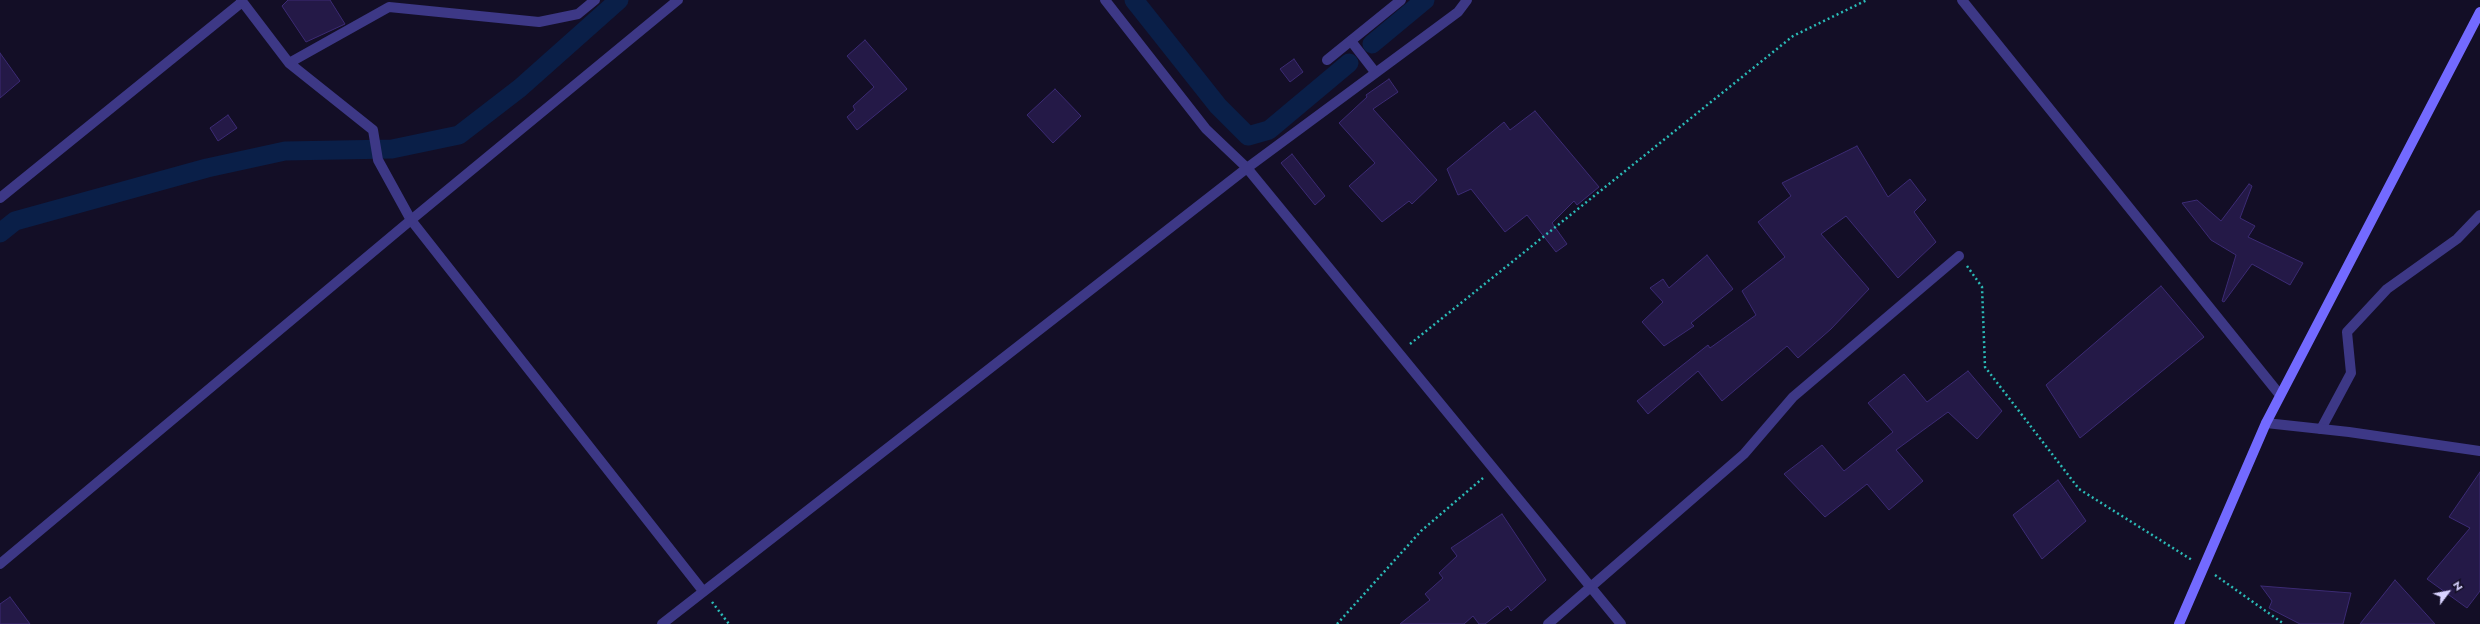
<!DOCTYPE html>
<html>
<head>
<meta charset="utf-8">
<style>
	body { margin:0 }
	#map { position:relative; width:2480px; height:624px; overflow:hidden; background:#130e26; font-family:Jost,sans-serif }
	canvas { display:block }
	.north { position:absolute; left:2428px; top:572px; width:40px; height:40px; -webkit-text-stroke:3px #130e26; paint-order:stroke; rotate:58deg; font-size:11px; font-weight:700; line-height:16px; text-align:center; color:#d9d3ff }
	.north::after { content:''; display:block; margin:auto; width:14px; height:18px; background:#d9d3ff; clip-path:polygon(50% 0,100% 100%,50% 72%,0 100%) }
</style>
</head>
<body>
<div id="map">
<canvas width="2480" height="624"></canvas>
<div class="north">N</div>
</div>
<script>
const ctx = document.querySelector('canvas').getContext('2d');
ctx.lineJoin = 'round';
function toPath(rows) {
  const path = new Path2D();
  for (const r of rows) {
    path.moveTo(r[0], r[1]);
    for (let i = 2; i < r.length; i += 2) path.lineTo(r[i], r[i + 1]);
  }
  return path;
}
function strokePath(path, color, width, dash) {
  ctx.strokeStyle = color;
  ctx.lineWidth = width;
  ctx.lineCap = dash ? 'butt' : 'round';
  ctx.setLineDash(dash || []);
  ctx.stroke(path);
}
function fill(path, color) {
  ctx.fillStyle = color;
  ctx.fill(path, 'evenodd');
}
const canal = toPath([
	[1134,0,1218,106,1248,136,1269,130,1349,63],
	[1372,44,1425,0],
	[0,233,15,221,207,168,285,151,392,149,459,135,520,88,619,0]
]);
const building = toPath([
	[288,0,330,0,345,24,306,42,282,6,288,0],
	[865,40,907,89,857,130,847,117,855,110,853,106,874,87,847,56,865,40],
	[0,53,20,81,0,98,0,53],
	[1294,59,1303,72,1290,82,1280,69,1294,59],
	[1389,79,1398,92,1373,109,1437,180,1412,204,1409,201,1382,222,1349,186,1375,163,1339,123,1367,97,1366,95,1389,79],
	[1055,89,1081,116,1053,143,1027,115,1055,89],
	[1535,111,1599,187,1577,205,1574,201,1552,223,1567,244,1556,252,1527,215,1505,232,1471,189,1458,195,1447,169,1504,122,1510,130,1535,111],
	[228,115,237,128,218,141,210,128,228,115],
	[1857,146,1888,197,1910,179,1926,200,1914,212,1936,242,1898,278,1846,216,1821,234,1869,289,1831,329,1798,358,1787,346,1722,401,1698,371,1648,414,1637,401,1708,345,1710,348,1756,315,1742,291,1785,257,1758,222,1791,196,1782,183,1857,146],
	[1292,154,1325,196,1315,205,1281,163,1292,154],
	[2249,184,2252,186,2240,218,2255,226,2248,237,2303,263,2290,285,2252,264,2224,302,2222,301,2236,255,2211,240,2182,203,2197,200,2221,221,2249,184],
	[1707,255,1733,289,1691,323,1694,326,1664,346,1642,322,1663,302,1650,288,1663,279,1669,288,1707,255],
	[2161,286,2204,337,2080,438,2046,385,2161,286],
	[1968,371,2002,411,1977,439,1948,412,1896,450,1923,481,1889,510,1867,484,1825,517,1784,474,1822,445,1844,471,1893,432,1868,403,1904,374,1927,402,1968,371],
	[2480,472,2480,591,2467,608,2427,579,2470,528,2449,517,2480,472],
	[2058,480,2086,521,2042,559,2013,515,2058,480],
	[1502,514,1546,580,1511,611,1508,606,1485,624,1479,624,1473,616,1464,624,1400,624,1430,600,1425,594,1443,578,1439,573,1457,556,1451,548,1502,514],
	[2395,580,2416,603,2435,624,2360,624,2395,580],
	[2261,586,2351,593,2343,624,2300,624,2269,608,2272,601,2261,586],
	[10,597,30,624,0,624,0,604,10,597]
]);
const path = toPath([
	[1967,266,1982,287,1985,367,2079,489,2192,560],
	[1410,344,1793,36,1867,0],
	[2215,575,2284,624],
	[712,602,729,624],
	[1337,624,1421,531,1483,478]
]);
const service = toPath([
	[1327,60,1401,0],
	[2321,429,2351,373,2347,332,2387,289,2457,239,2480,215]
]);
const minor = toPath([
	[241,0,289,63,373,130,378,160,411,220,703,591],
	[1105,0,1206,129,1247,168,1621,624],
	[1962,0,2280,395],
	[1351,41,1375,72],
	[289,63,389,7,539,22,578,14,595,0],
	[0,198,242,2],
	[2266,423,2349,432,2480,451],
	[662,624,1247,168,1458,12,1467,0],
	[1548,624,1744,454,1793,397,1959,256]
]);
const tertiary = toPath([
	[0,564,411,220,678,0]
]);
const secondary = toPath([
	[2179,624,2266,423,2480,12]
]);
strokePath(canal, '#0a1f48', 19);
fill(building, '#241947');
strokePath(building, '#3c2b74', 1);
strokePath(path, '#2bbbb7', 2.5, [2, 3]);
strokePath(service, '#3d3886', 10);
strokePath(minor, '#3d3886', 10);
strokePath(tertiary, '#3d3886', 10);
strokePath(secondary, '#736aff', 10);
</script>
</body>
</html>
